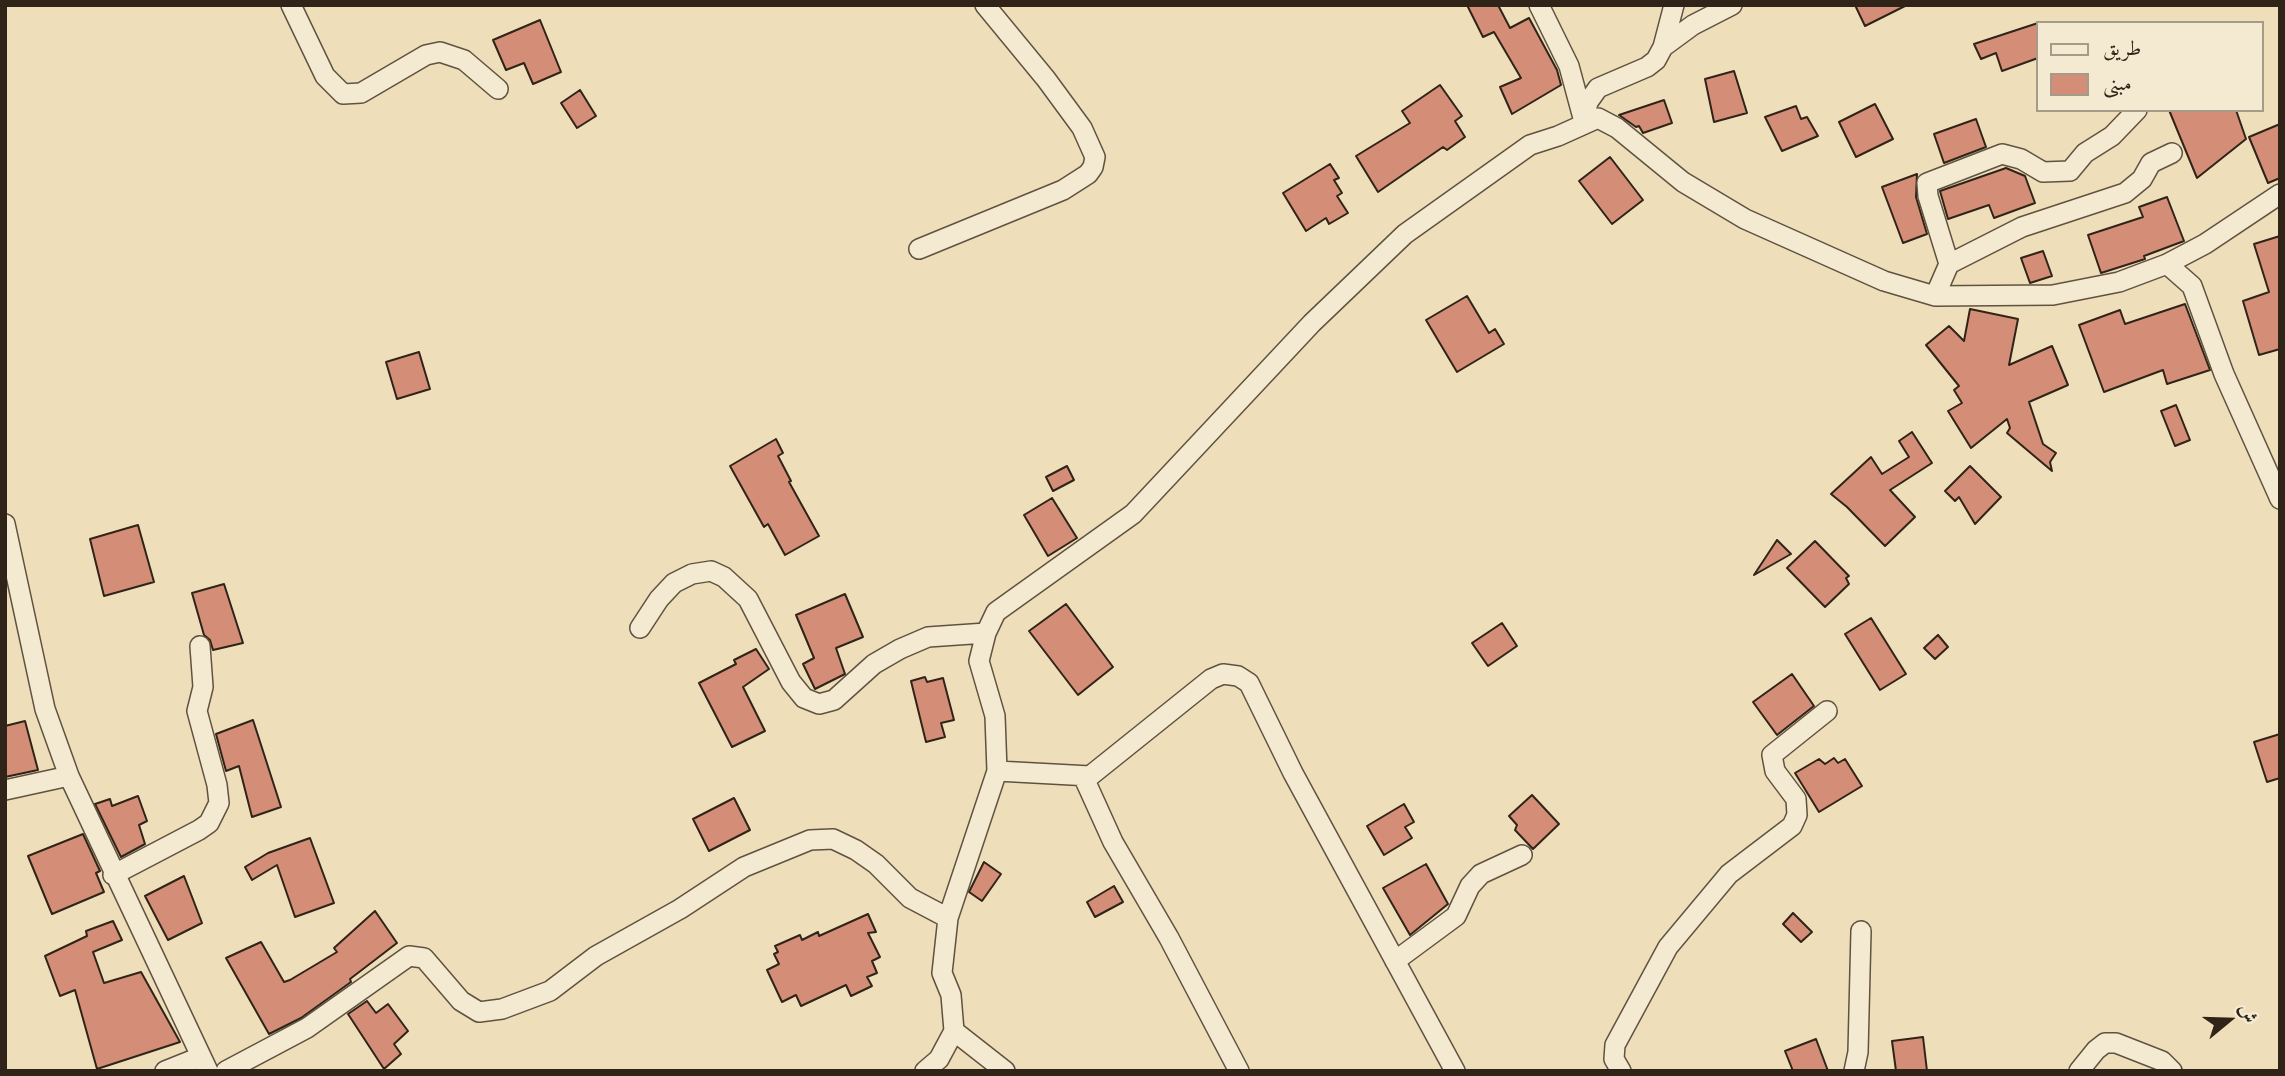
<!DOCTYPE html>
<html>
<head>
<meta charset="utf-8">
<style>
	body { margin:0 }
	#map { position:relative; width:2285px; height:1076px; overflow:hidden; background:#eedeba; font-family:"Gentium Book Plus",Amiri,serif }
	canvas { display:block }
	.frame { position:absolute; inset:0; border:7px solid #302418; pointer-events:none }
	.legend { position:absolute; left:2036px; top:21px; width:228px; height:91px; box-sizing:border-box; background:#f4ead2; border:2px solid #a69b88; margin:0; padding:9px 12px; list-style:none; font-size:21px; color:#302418 }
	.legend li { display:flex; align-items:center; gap:14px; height:35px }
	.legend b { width:35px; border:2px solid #a69b88 }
	.north { position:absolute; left:2194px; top:985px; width:70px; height:70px; -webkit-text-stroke:5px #f4ead2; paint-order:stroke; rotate:71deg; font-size:19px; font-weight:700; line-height:28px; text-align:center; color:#302418 }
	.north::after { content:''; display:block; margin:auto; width:24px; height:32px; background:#302418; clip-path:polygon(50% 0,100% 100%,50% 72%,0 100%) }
</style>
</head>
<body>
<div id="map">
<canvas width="2285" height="1076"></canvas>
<div class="frame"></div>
<ul class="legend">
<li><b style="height:9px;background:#f4ead2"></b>طريق</li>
<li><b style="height:19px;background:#d48e78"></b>مبنى</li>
</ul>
<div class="north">ش</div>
</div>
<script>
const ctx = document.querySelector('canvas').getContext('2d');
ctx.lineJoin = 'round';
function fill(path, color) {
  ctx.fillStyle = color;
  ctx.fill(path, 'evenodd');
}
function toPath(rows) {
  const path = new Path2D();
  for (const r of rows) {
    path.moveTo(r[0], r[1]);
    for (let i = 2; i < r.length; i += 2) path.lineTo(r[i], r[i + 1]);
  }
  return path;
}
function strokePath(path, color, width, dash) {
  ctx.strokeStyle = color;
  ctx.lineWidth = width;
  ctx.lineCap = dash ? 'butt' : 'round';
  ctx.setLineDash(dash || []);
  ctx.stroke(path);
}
const building = toPath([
	[1467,5,1498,5,1510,28,1529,18,1557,70,1561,85,1512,114,1500,87,1521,78,1494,32,1483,37,1467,5],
	[1855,5,1907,5,1865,26,1855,5],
	[540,20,561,72,533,84,524,63,506,70,493,40,540,20],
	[2038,23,2038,58,2002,71,1996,53,1981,59,1974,44,2038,23],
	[1734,71,1747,113,1714,122,1705,79,1734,71],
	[1440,85,1462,116,1455,121,1465,137,1447,150,1443,147,1378,192,1356,156,1410,123,1402,111,1440,85],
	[580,90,596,116,577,128,561,103,580,90],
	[1664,100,1672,123,1643,133,1639,126,1636,127,1619,115,1664,100],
	[1875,104,1893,139,1856,157,1839,122,1875,104],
	[1796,106,1801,119,1807,117,1818,136,1782,151,1765,117,1796,106],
	[2169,110,2236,110,2246,139,2197,178,2169,110],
	[1976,119,1986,147,1944,163,1934,134,1976,119],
	[2280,124,2280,178,2268,183,2249,137,2280,124],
	[1610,157,1643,200,1612,224,1579,181,1610,157],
	[1330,164,1339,178,1334,180,1342,193,1337,196,1348,213,1329,224,1326,218,1306,231,1283,193,1330,164],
	[2006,168,2025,176,2035,203,1994,218,1989,205,1948,219,1940,191,2006,168],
	[1917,174,1916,197,1927,234,1903,243,1882,187,1917,174],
	[2167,197,2184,241,2144,256,2145,259,2101,273,2088,235,2143,217,2139,207,2167,197],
	[2280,236,2280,349,2259,355,2243,301,2269,292,2254,244,2280,236],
	[2043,251,2052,276,2030,283,2021,258,2043,251],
	[1467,296,1489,333,1495,329,1504,344,1457,372,1426,320,1467,296],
	[2185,304,2210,370,2167,384,2163,370,2104,392,2079,325,2120,310,2125,324,2185,304],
	[1970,309,2018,319,2009,365,2052,346,2068,385,2029,402,2043,444,2056,453,2050,462,2052,471,2007,433,2010,428,2007,419,1971,448,1948,411,1962,403,1954,390,1959,386,1926,345,1949,326,1964,341,1970,309],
	[419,352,430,389,397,399,386,362,419,352],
	[2176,405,2190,440,2175,446,2161,411,2176,405],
	[1912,432,1932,463,1890,490,1915,517,1885,546,1847,507,1831,494,1871,457,1882,474,1909,457,1899,441,1912,432],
	[776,439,783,453,778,456,791,481,789,482,819,536,785,555,768,524,764,527,730,466,776,439],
	[1067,466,1074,480,1053,491,1046,477,1067,466],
	[1970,466,2001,497,1975,524,1959,497,1955,501,1945,491,1970,466],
	[1052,498,1077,538,1048,556,1024,515,1052,498],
	[138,525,154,582,104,596,90,539,138,525],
	[1777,540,1791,554,1754,575,1777,540],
	[1815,541,1849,576,1846,578,1849,584,1825,607,1787,568,1815,541],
	[224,584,243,643,213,650,210,640,204,635,192,593,224,584],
	[845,594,863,637,836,648,845,674,815,689,803,664,814,658,796,615,845,594],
	[1066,604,1113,667,1078,695,1029,631,1066,604],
	[1871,618,1906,674,1880,690,1845,634,1871,618],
	[1502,623,1517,646,1488,666,1472,643,1502,623],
	[1938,635,1948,647,1935,659,1924,648,1938,635],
	[756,649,769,669,743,687,765,731,732,747,699,683,736,664,734,660,756,649],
	[1792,674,1814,706,1777,735,1753,702,1792,674],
	[925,677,927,682,943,678,954,720,941,723,945,737,926,742,911,681,925,677],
	[253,720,281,807,252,817,239,766,226,771,216,734,253,720],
	[25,721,38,770,5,777,5,726,25,721],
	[2280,734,2280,778,2267,782,2254,742,2280,734],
	[1834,758,1838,763,1845,759,1862,786,1819,812,1795,773,1819,759,1825,764,1834,758],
	[1532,795,1559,824,1533,849,1515,830,1517,825,1509,816,1532,795],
	[138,796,147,821,139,825,145,844,121,857,95,804,110,799,112,806,138,796],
	[734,798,750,830,709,851,693,819,734,798],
	[1404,804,1414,822,1405,827,1412,838,1384,855,1367,826,1404,804],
	[83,834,100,871,96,873,104,892,52,914,28,856,83,834],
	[310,838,334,903,295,917,277,865,252,880,245,867,268,853,310,838],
	[984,862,1001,874,982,901,969,892,984,862],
	[1426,864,1448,904,1410,935,1383,888,1426,864],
	[184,876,202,923,168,940,145,896,184,876],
	[1114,886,1123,902,1095,917,1087,902,1114,886],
	[375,911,397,943,350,979,351,982,301,1018,269,1034,226,958,261,942,284,982,290,980,337,952,334,948,375,911],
	[1793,913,1812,932,1801,942,1783,924,1793,913],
	[868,914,876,932,868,933,880,957,872,961,877,973,867,977,872,986,851,996,846,985,801,1006,796,995,782,1002,767,970,779,964,774,954,778,952,775,946,800,935,802,940,818,932,819,936,868,914],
	[113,921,122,940,93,952,104,983,141,972,180,1042,97,1069,75,990,60,996,45,956,87,936,86,931,113,921],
	[367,1001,376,1013,388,1004,408,1031,394,1044,401,1054,384,1069,348,1014,367,1001],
	[1923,1037,1927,1071,1896,1071,1892,1041,1923,1037],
	[1816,1039,1828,1071,1793,1071,1785,1051,1816,1039]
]);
const minor = toPath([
	[291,5,325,76,343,94,361,93,426,55,440,52,464,60,498,89],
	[1539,5,1569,66,1583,118],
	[1663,47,1693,25,1732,5],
	[1584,122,1588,102,1598,88,1647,67,1656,60,1663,47,1674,5],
	[919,249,1063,190,1088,174,1093,167,1095,157,1082,128,1046,79,985,5],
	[1949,264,2022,227,2125,193,2142,179,2151,163,2172,153],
	[2167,264,2192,286,2224,374,2280,499],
	[1935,296,1949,264,1928,196,1927,183,2002,154,2021,159,2043,172,2070,171,2085,153,2112,136,2137,110],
	[5,524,45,709,69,776,208,1071],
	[640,628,659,599,674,583,692,574,711,571,724,577,748,599,791,682,804,698,819,704,834,700,874,664,900,649,928,637,986,633],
	[997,771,1090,776,1211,679,1223,674,1238,676,1249,683,1293,773,1455,1071],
	[1084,778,1113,842,1169,938,1239,1071],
	[5,790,69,776],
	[113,875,199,830,209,823,219,803,217,785,197,711,203,687,200,646],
	[1395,961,1456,916,1470,886,1481,874,1522,855],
	[954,1031,1005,1071],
	[165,1071,200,1057],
	[226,1071,307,1028,409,956,424,958,461,1001,479,1012,502,1009,550,991,596,956,680,909,744,867,810,840,833,839,856,850,876,864,910,898,948,918],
	[925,1071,939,1059,954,1031,951,995,942,973,948,918,997,771,995,716,979,661,986,633,996,612,1133,514,1312,323,1405,234,1530,145,1558,136,1598,118,1617,128,1683,182,1745,219,1884,281,1935,296,2053,295,2119,282,2167,264,2205,244,2280,194],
	[1621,1071,1614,1059,1615,1045,1668,947,1729,874,1792,826,1797,815,1796,799,1775,771,1772,755,1827,711],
	[1854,1071,1858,1052,1861,931],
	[2079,1071,2096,1050,2105,1043,2116,1043,2162,1061,2172,1071]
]);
fill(building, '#d48e78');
strokePath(building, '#302418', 2);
strokePath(minor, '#605240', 22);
strokePath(minor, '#f4ead2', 19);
</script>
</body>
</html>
